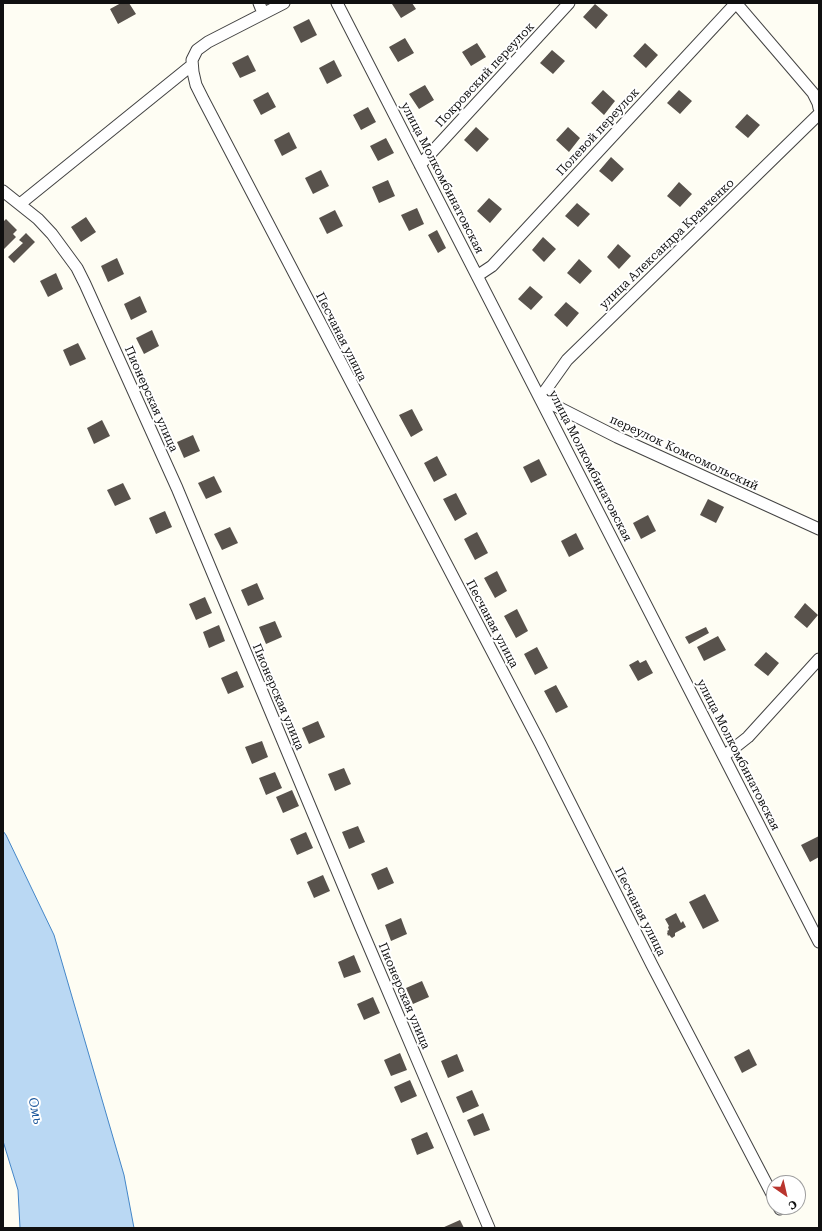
<!DOCTYPE html>
<html>
<head>
<meta charset="utf-8">
<style>
	body { margin:0 }
	#map { position:relative; width:822px; height:1231px; overflow:hidden; background:#fefdf3; font-family:"Roboto Serif",serif }
	canvas { display:block }
	.frame { position:absolute; inset:0; border:4px solid #101010; pointer-events:none }
	.north { position:absolute; left:766px; top:1175px; width:40px; height:40px; box-sizing:border-box; background:#fff; border:1px solid #9f9f9f; border-radius:50%; rotate:146deg; font-size:11px; font-weight:700; line-height:16px; text-align:center; color:#101010 }
	.north::after { content:''; display:block; margin:auto; width:14px; height:18px; background:#b9352e; clip-path:polygon(50% 0,100% 100%,50% 72%,0 100%) }
</style>
</head>
<body>
<div id="map">
<canvas width="822" height="1231"></canvas>
<div class="frame"></div>
<div class="north">С</div>
</div>
<script>
const ctx = document.querySelector('canvas').getContext('2d');
ctx.lineJoin = 'round';
function fill(path, color) {
  ctx.fillStyle = color;
  ctx.fill(path, 'evenodd');
}
function toPath(rows) {
  const path = new Path2D();
  for (const r of rows) {
    path.moveTo(r[0], r[1]);
    for (let i = 2; i < r.length; i += 2) path.lineTo(r[i], r[i + 1]);
  }
  return path;
}
function strokePath(path, color, width, dash) {
  ctx.strokeStyle = color;
  ctx.lineWidth = width;
  ctx.lineCap = dash ? 'butt' : 'round';
  ctx.setLineDash(dash || []);
  ctx.stroke(path);
}
function label(font, color, halo, rows, align = 'center') {
  ctx.font = font + ' "Roboto Serif",serif';
  ctx.lineWidth = 4;
  ctx.setLineDash([]);
  ctx.textBaseline = 'middle';
  ctx.strokeStyle = halo;
  ctx.fillStyle = color;
  for (const [text, x, y, turn = 0] of rows) {
    ctx.save();
    ctx.translate(x, y);
    ctx.rotate((+turn || 0) * Math.PI / 180);
    ctx.textAlign = isNaN(turn) ? turn : align;
    if (halo) ctx.strokeText(text, 0, 0);
    ctx.fillText(text, 0, 0);
    ctx.restore();
  }
}
const water = toPath([
	[3,831,6,835,54,935,124,1175,134,1228,20,1228,18,1190,3,1141,3,831]
]);
const building = toPath([
	[121,3,129,3,136,14,118,24,110,9],
	[393,3,412,3,416,9,401,18,392,4],
	[595,4,608,15,596,29,583,17],
	[309,19,317,35,301,43,293,27],
	[405,38,414,53,398,62,389,47],
	[477,43,486,57,471,66,462,52],
	[645,43,658,55,646,68,633,56],
	[552,50,565,61,553,74,540,63],
	[248,55,256,71,240,78,232,63],
	[334,60,342,76,327,84,319,68],
	[425,85,434,100,419,109,409,94],
	[603,90,615,101,604,115,591,103],
	[679,90,692,101,680,114,667,103],
	[268,92,276,107,261,115,253,100],
	[368,107,376,122,361,130,353,115],
	[747,114,760,125,748,138,735,127],
	[476,127,489,139,477,152,464,140],
	[568,127,580,138,569,152,556,140],
	[289,132,297,148,282,156,274,140],
	[386,138,394,153,378,161,370,146],
	[611,157,624,169,612,182,599,171],
	[321,170,329,186,313,194,305,178],
	[388,180,395,196,379,203,372,187],
	[679,182,692,194,680,207,667,196],
	[489,198,502,209,490,223,477,211],
	[577,203,590,214,578,227,565,216],
	[417,208,424,224,409,231,401,215],
	[335,210,343,226,327,234,319,218],
	[86,217,96,232,81,242,71,227],
	[6,219,17,230,13,234,16,237,4,249,3,248,3,222],
	[437,230,446,248,438,253,428,235],
	[26,233,35,242,14,263,8,257,23,243,19,240],
	[543,237,556,249,544,262,532,250],
	[618,244,631,256,619,269,607,257],
	[117,258,124,274,108,282,101,266],
	[579,259,592,271,580,284,567,273],
	[56,273,63,289,48,297,40,281],
	[530,286,543,297,531,310,518,299],
	[140,296,147,312,131,320,124,304],
	[566,302,579,313,567,327,554,315],
	[152,330,159,346,144,354,136,338],
	[78,343,86,359,70,366,63,350],
	[412,409,423,430,411,437,399,415],
	[102,420,110,436,94,444,87,428],
	[193,435,200,451,184,458,177,442],
	[437,456,447,475,434,482,424,463],
	[539,459,547,475,531,483,523,467],
	[214,476,222,492,206,499,198,483],
	[123,483,131,499,115,506,107,490],
	[456,493,467,514,455,521,443,499],
	[708,499,724,507,716,523,700,515],
	[165,511,172,527,156,534,149,518],
	[648,515,656,531,641,539,633,523],
	[230,527,238,543,222,550,214,534],
	[477,532,488,553,475,560,464,539],
	[576,533,584,549,569,557,561,541],
	[497,571,507,591,495,598,484,578],
	[257,583,264,599,248,606,241,590],
	[205,597,212,613,196,620,189,604],
	[805,603,818,615,807,628,794,617],
	[517,609,528,631,516,638,504,616],
	[275,621,282,637,266,644,259,627],
	[219,625,225,641,209,648,203,632],
	[706,627,709,633,689,644,685,637],
	[718,636,726,650,704,661,697,647],
	[537,647,548,668,535,675,524,654],
	[766,652,779,663,768,676,754,665],
	[638,660,640,663,646,660,653,673,638,681,629,665],
	[237,671,244,687,228,694,221,678],
	[556,685,568,707,556,713,544,691],
	[318,721,325,737,309,744,302,728],
	[262,741,268,757,252,764,245,747],
	[344,768,351,784,335,791,328,774],
	[275,772,282,788,266,795,259,778],
	[292,790,299,806,283,813,276,797],
	[358,826,365,842,349,849,342,832],
	[306,832,313,848,297,855,290,839],
	[819,836,819,857,810,862,801,845],
	[387,867,394,883,378,890,371,874],
	[323,875,330,891,314,898,307,882],
	[705,894,719,921,703,929,689,902],
	[676,913,681,923,683,921,686,927,675,933,675,936,672,938,669,935,668,936,667,933,668,932,667,931,669,930,668,927,669,926,665,919],
	[401,918,407,934,391,941,385,925],
	[354,955,361,972,344,978,338,962],
	[422,981,429,997,413,1004,406,988],
	[373,997,380,1013,364,1020,357,1004],
	[749,1049,757,1065,742,1073,734,1057],
	[400,1053,407,1070,391,1076,384,1060],
	[457,1054,464,1071,448,1078,441,1061],
	[410,1080,417,1096,401,1103,394,1087],
	[472,1090,479,1106,463,1113,456,1097],
	[483,1113,490,1130,474,1136,467,1120],
	[427,1132,434,1148,417,1155,411,1139],
	[460,1220,464,1228,442,1228]
]);
const minor = toPath([
	[259,3,263,13],
	[284,3,208,42,197,50,192,60,193,72,196,85,203,99,540,743,652,965,774,1198],
	[337,3,819,942],
	[736,3,813,93,818,103,819,108],
	[819,114,567,360,540,398,617,437,819,529],
	[420,165,569,3],
	[3,191,38,219,52,234,77,268,85,284,177,488,361,928,489,1228],
	[20,204,192,65],
	[477,276,492,266,736,3],
	[724,756,748,737,819,659],
	[779,1207,780,1209]
]);
const streetNames = [
	["Покровский переулок",485,75,-47],
	["Полевой переулок",598,132,-47],
	["улица Молкомбинатовская",442,178,63],
	["улица Александра Кравченко",667,244,-44],
	["Песчаная улица",341,337,63],
	["Пионерская улица",151,399,66],
	["переулок Комсомольский",684,453,25],
	["улица Молкомбинатовская",590,466,63],
	["Песчаная улица",492,624,62],
	["Пионерская улица",278,697,67],
	["улица Молкомбинатовская",738,755,63],
	["Песчаная улица",640,912,63],
	["Пионерская улица",404,996,67]
];
const waterNames = [
	["Омь",35,1111,78]
];
fill(water, '#bad8f3');
strokePath(water, '#4486c7', 1);
fill(building, '#58524c');
strokePath(minor, '#434343', 13);
strokePath(minor, '#fff', 11);
label('12px', '#101010', '#fff', streetNames);
label('italic 13px', '#1e599c', '#fff', waterNames);
</script>
</body>
</html>
